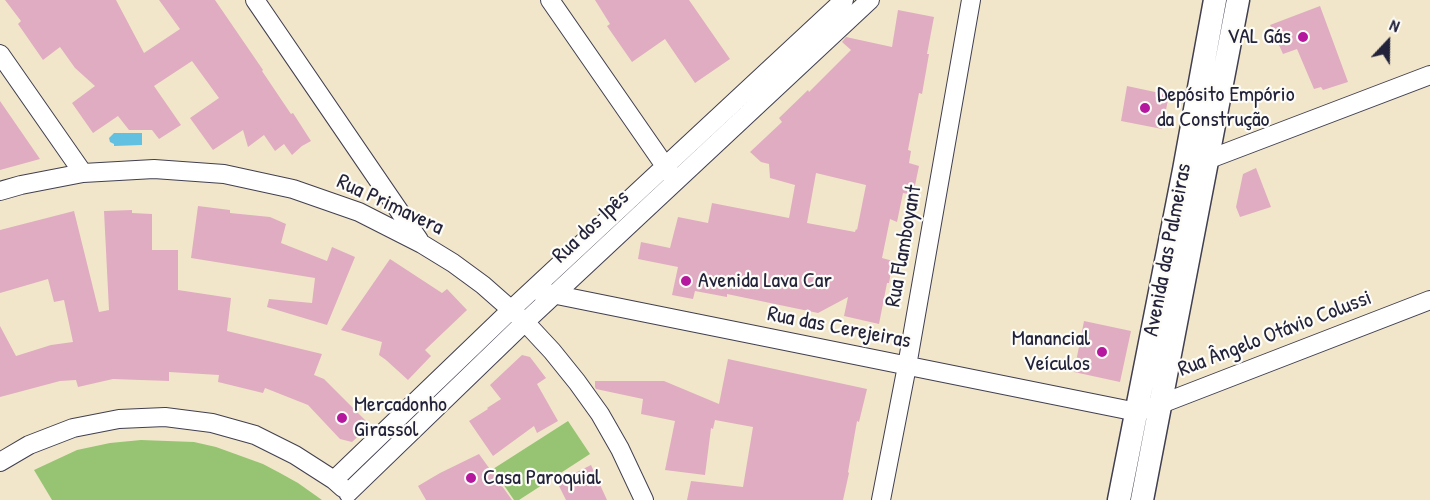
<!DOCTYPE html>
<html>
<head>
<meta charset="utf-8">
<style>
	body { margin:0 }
	#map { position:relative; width:1430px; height:500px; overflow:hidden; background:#f1e6ca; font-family:"Patrick Hand",sans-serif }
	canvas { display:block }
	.north { position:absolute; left:1358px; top:12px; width:60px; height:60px; -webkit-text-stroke:4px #fdfcf7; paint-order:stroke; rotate:22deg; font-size:16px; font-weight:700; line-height:24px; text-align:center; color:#22223b }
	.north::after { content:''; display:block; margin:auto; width:21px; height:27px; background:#22223b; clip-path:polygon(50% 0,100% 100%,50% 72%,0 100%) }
</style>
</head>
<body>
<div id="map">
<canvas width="1430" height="500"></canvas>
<div class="north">N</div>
</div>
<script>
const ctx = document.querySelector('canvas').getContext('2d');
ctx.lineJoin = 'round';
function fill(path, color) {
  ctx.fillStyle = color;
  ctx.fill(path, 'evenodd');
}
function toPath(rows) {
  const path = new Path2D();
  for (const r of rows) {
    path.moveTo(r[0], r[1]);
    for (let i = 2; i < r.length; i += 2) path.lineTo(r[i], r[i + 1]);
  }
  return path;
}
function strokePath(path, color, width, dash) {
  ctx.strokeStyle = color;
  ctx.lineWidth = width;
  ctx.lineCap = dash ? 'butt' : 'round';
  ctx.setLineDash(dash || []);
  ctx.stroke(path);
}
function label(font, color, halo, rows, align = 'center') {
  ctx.font = font + ' "Patrick Hand",sans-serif';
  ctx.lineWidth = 4.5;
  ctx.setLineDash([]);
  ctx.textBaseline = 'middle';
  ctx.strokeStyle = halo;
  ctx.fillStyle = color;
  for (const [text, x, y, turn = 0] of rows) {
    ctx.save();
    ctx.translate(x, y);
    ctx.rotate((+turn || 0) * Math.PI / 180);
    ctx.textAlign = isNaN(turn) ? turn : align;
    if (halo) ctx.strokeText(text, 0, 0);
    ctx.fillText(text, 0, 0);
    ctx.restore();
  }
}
const green = toPath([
	[568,421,590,454,519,500,514,500,493,469],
	[141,440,194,442,216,447,263,464,280,473,298,483,322,500,52,500,34,470,77,450,110,443]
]);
const water = toPath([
	[114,133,142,133,142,145,114,146,114,144,110,142,109,138]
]);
const building = toPath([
	[5,0,116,0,144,53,180,29,159,0,215,0,263,70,262,71,291,114,293,113,311,141,302,146,292,155,284,144,275,151,264,135,248,147,243,130,213,150,190,118,219,98,192,61,154,86,181,125,159,139,152,130,129,130,118,116,93,133,72,103,95,86,75,68,60,47,43,60,18,24,21,21],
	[595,0,689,0,730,59,695,83,665,39,632,62,607,26,610,24],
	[1320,6,1348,82,1323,90,1321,87,1314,89,1297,49,1283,54,1270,25],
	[898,10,934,17,927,54,929,54,922,94,919,93,908,150,911,151,909,163,919,166,913,195,903,193,897,222,890,219,882,258,893,261,889,283,887,283,879,324,844,316,848,297,818,313,727,294,727,297,695,291,693,299,672,295,678,267,638,259,641,242,670,248,678,217,708,223,712,203,789,218,795,185,770,178,769,164,761,162,750,152,782,122,779,118,808,90,809,92,851,50,842,42,846,37,892,47],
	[816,173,866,185,857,230,856,229,855,232,807,223],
	[1127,86,1169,95,1162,129,1121,121],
	[0,101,40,159,0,170],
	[1256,168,1271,207,1240,217,1236,207,1243,174],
	[198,206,230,210,230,213,270,217,286,224,281,243,327,261,332,247,355,257,327,325,267,307,269,299,312,303,315,278,191,258],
	[132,210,132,213,152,214,152,250,178,250,178,290,231,298,227,331,322,354,314,375,324,379,370,425,352,442,340,439,308,405,265,388,263,393,218,382,219,375,169,372,169,381,113,379,78,387,76,380,60,381,0,397,0,326,16,356,51,345,73,342,64,300,54,302,48,279,0,293,0,230,74,211,99,312,109,310,104,211],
	[390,259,442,293,447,289,467,310,425,350,431,356,408,380,386,360,379,355,382,342,341,330],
	[1084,321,1131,331,1120,382,1074,372],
	[522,355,530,357,546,378,537,384,558,421,537,433,534,426,493,456,469,421,488,409,487,408,501,399,490,385],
	[728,359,867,389,859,422,857,421,848,472,849,473,843,500,687,500,691,481,743,487,753,427,715,420,713,429,711,428,705,475,665,470,675,421,641,414,643,399,596,389,595,387,595,381,664,381,719,404],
	[479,454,512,500,426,500,418,486,440,473],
	[591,465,607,500,566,500,557,482]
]);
const minor = toPath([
	[255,0,419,240],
	[550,0,672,176],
	[0,54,83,173],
	[1199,163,1430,75],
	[0,191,21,185,83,173,154,169,224,174,293,189,359,212,422,244,453,263,483,285,525,322,552,351,577,382,600,414,620,449,644,500],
	[532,290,1137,412,1161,404,1430,300],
	[0,462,29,445,73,428,119,419,165,417,212,423,255,435,295,455,334,480,343,488],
	[334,480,515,306,844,0],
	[348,493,525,322,870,0],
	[881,500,907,366,971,0]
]);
const tertiary = toPath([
	[1119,500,1184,170,1215,0],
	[1142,500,1238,0]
]);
const markers = [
	[1303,37,6,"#b5179e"],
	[1145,108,6,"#b5179e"],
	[686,281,6,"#b5179e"],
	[1102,352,6,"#b5179e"],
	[342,418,6,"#b5179e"],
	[471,478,6,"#b5179e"]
];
const poiNames = [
	["VAL Gás",1291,37,"right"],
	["Depósito Empório",1157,95],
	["da Construção",1157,120],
	["Avenida Lava Car",698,281],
	["Manancial",1090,339,"right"],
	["Veículos",1090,364,"right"],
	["Mercadonho",354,405],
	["Girassol",354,430],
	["Casa Paroquial",483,478]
];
const streetNames = [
	["Rua Primavera",390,205,25],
	["Rua dos Ipês",591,227,-43],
	["Rua Flamboyant",904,246,-80],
	["Avenida das Palmeiras",1168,250,-79],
	["Rua das Cerejeiras",839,328,11],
	["Rua Ângelo Otávio Colussi",1275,334,-21]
];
fill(green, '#96c473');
fill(water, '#62c0e0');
fill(building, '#e0acc1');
strokePath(minor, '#413f50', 20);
strokePath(tertiary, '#413f50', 25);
strokePath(minor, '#fff', 18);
strokePath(tertiary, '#fff', 22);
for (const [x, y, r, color] of markers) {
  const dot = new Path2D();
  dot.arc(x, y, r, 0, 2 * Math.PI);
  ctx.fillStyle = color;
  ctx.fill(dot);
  strokePath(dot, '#fdfcf7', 2);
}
label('22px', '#22223b', '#fdfcf7', poiNames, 'left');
label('22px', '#22223b', '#fdfcf7', streetNames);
</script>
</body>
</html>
